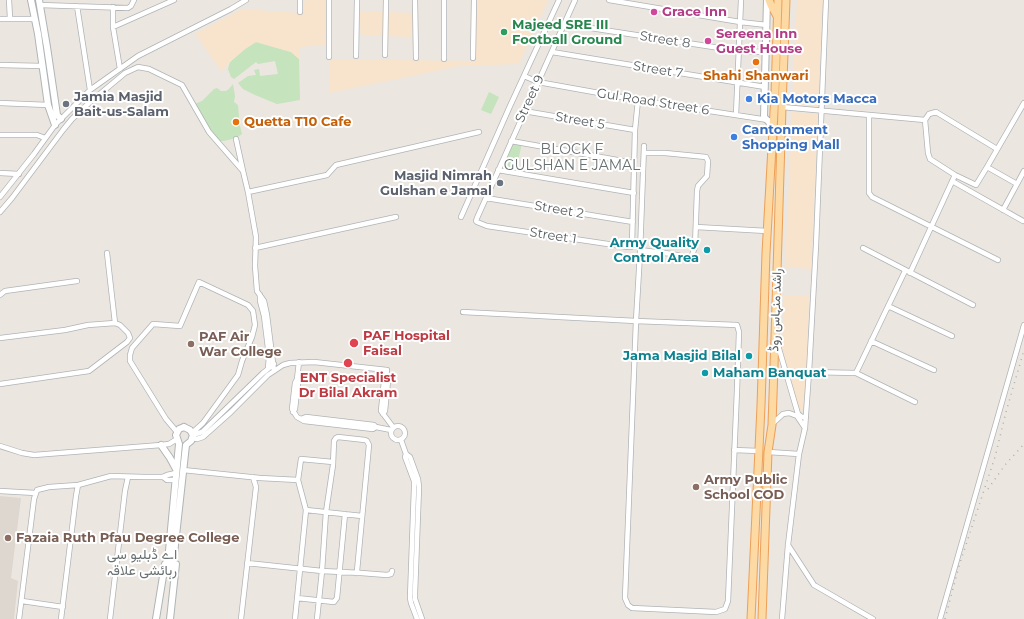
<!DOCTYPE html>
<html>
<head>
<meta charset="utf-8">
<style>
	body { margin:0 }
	canvas { display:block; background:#ebe6df }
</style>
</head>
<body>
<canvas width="1024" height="619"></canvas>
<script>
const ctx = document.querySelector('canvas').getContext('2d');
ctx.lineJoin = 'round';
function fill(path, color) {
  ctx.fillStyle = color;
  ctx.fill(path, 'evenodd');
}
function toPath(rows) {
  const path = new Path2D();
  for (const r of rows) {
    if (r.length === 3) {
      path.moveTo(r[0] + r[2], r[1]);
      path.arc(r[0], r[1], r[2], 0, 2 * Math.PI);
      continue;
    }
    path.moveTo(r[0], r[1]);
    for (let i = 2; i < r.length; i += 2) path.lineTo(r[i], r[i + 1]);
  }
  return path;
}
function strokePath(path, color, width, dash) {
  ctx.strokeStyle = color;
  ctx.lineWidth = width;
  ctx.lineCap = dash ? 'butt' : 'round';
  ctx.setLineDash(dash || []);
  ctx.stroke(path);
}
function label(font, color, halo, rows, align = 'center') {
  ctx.font = font + ' Montserrat,Vazirmatn,sans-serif';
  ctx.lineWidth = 4;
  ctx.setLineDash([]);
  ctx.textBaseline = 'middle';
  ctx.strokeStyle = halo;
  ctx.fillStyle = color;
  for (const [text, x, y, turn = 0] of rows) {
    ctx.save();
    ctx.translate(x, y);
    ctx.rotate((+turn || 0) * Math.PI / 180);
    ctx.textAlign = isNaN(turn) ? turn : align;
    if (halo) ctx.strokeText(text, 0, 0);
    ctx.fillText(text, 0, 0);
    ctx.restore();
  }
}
const education = toPath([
	[0,496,21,498,11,578,18,581,14,619,0,619]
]);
const green = toPath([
	[256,42,291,52,299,59,300,100,277,104,255,95,243,89,238,83,248,76,256,75,254,70,259,69,260,76,278,74,275,61,258,64,256,62,234,79,231,77,228,69,230,62,245,49],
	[233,84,235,96,234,102,238,105,239,117,238,118,242,134,236,138,224,141,218,141,211,131,195,104,202,101,214,89,217,88,221,91,226,91,229,89],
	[489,92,499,97,491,114,481,110],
	[511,141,522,143,516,170,500,167]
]);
const sand = toPath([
	[305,0,325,0,325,45,299,47,299,59,291,52,256,42,245,49,230,62,222,72,195,34,242,9,299,13,299,22],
	[475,0,548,0,519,64,460,66,329,93,329,59,475,61],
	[797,0,823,0,818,107,792,105],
	[359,11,413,13,412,37,361,35],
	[792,112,818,114,811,269,785,267],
	[784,295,809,296,807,375,804,407,800,412,782,348]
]);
const street = toPath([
	[9,0,10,18],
	[415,0,416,58],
	[575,0,477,218,476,221,477,222,487,226,628,247,631,247,632,244,635,130,638,100],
	[609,0,740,22,767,25],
	[40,5,128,8,131,6,134,0],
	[77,6,90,90],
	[113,7,113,27,120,69],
	[300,12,300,0],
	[0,19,35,19],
	[565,24,739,51,766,52],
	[113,27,174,0],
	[552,52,765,87],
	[385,55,386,0],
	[356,56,357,0],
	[329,57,329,0],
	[473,58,474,0],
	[444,59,444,0],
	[0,65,43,66],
	[524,76,538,82,638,100,768,120],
	[0,103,48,105],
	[782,107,925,120],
	[524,111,635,130],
	[736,115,741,0],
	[869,115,869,193,872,197,998,260],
	[0,135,37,135,45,138],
	[236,139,243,171,248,192,256,237,255,266,257,291,264,301,267,315,274,371],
	[511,141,634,163],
	[997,149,936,112,929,114,925,120,928,153,930,159,955,175,976,185,987,167,1024,103],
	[987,167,1017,184],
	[498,170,634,193],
	[0,173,19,174],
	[952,181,1023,221],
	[248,192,327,175,336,165,479,132],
	[0,197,34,154,55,125,90,90,138,56,231,9,246,0],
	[486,198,633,222],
	[1003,210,1024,171],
	[0,212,12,198,63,130,72,119,89,103,125,73,138,67,149,69,182,85,209,132,243,171],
	[461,217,510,106,559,0],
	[696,227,767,231],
	[255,248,396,217],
	[863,248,973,305],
	[640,250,672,254,689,258,691,258,695,247,697,191,698,186,707,176,708,161,706,157,665,153,644,153],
	[107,253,115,323],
	[910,273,955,175],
	[0,295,5,291,77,281],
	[260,295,260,301,264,316,269,356,268,369],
	[888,306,952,336],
	[463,312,636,321,737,325,739,332,737,390,728,601,725,609,716,612,632,608,628,605,625,598,636,321,640,253,644,146],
	[0,338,65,330,88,325,115,323,120,325,128,333,130,338,127,342,89,371,0,384],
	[871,341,934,370],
	[777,342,798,414,802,417,806,417],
	[809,372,856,373,905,271],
	[856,373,915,402],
	[297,379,295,383,292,409,297,417,304,421,373,429,376,427],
	[293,412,295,409,298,383,297,379,299,362],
	[383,414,385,411,388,381,386,377],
	[301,419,306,417,374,425,376,427,391,430],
	[772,424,783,414,789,413,797,416,805,428],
	[398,433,7],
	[177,432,166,419,130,361,130,355,132,348,153,324,180,326,199,282,248,305,253,311,255,325,252,337,242,361,238,375,203,423,192,433],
	[193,435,202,432,263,373,274,364],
	[192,438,197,439,203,437,231,412,268,375,283,365,290,363,314,362,387,370,386,377,384,381,381,411,393,427],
	[401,440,406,454,410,457,418,479,419,487,415,593,415,599,422,619],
	[0,446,22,453,34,455,161,445,169,444,177,439],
	[734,450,759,451],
	[768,452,799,454,805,428,809,372,816,245,826,0],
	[406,454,405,457,414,481,414,488,410,598,411,603,417,619],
	[183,470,260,478,298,480],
	[163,477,167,480,175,480],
	[0,491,36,493],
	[306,510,362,516],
	[788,545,814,585,873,619],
	[247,563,322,571,361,573,387,575,391,574,392,571],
	[297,598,334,602,337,598,345,514],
	[22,601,63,607],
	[19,619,34,499,37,490,49,487,78,485,111,476,144,477,163,477,167,475,176,473],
	[61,619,76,496,78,485],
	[110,619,125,491,128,477],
	[241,619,256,487,253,477],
	[295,619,306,510,298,480,301,459,333,462],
	[317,619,322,571,326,512,333,465,334,441,336,438,338,437,365,440,367,441,369,445,357,571,356,573],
	[782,619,788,545,799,454],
	[940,619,1024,325]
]);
const secondary = toPath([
	[31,0,38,34,48,105,55,125],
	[39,0,47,47,57,115,61,119],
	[767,0,764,117,769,122,773,131],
	[184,427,190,430,193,435,191,441,186,445,173,563,170,568,168,561,179,444,176,435,179,429,184,427],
	[161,445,170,458,176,469],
	[156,619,165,564,168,561],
	[170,619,176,564,173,563]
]);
const primary = toPath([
	[769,0,771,5,777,16],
	[751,619,761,406,766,253,775,94,778,0],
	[762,619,768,452,772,425,775,337,782,107,786,0]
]);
const rail = toPath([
	[988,489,1005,465,1024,444],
	[945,619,959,566,995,457,1006,412,1024,350]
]);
const markers = [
	[654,12,4,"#d1479c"],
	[504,32,4,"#2e9e5b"],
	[708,41,4,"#d1479c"],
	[756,62,4,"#e8710a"],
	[749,99,4,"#3f7fe0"],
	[66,104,4,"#6b7280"],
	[236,122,4,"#e8710a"],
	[734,137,4,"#3f7fe0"],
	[500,183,4,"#6b7280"],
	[707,250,4,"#0f9aa8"],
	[354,343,5,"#e0444e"],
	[191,344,4,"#8d6e63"],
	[749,356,4,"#0f9aa8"],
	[348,363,5,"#e0444e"],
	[705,373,4,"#0f9aa8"],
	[696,487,4,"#8d6e63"],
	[8,538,4,"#8d6e63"]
];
const hotelNames = [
	["Grace Inn",662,12],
	["Sereena Inn",716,34],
	["Guest House",716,49]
];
const leisureNames = [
	["Majeed SRE III",512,25],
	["Football Ground",512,40]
];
const streetNames = [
	["Street 8",665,40,9],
	["Street 7",658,70,9],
	["Street 9",530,99,-65],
	["Gul Road Street 6",653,102,9],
	["Street 5",580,121,10],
	["Street 2",559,210,10],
	["Street 1",553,236,9],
	["راشد منہاس روڈ",776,310,-88]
];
const foodNames = [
	["Shahi Shanwari",756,76],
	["Quetta T10 Cafe",244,122,"left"]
];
const worshipNames = [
	["Jamia Masjid",74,97],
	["Bait-us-Salam",74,112],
	["Masjid Nimrah",492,176,"right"],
	["Gulshan e Jamal",492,191,"right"]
];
const shopNames = [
	["Kia Motors Macca",757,99],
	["Cantonment",742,130],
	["Shopping Mall",742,145]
];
const cultureNames = [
	["Army Quality",699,243],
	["Control Area",699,258],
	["Jama Masjid Bilal",741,356],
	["Maham Banquat",713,373,"left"]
];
const healthNames = [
	["PAF Hospital",363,336],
	["Faisal",363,351],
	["ENT Specialist",348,378,"center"],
	["Dr Bilal Akram",348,393,"center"]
];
const educationNames = [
	["PAF Air",199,337],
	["War College",199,352],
	["Army Public",704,480],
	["School COD",704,495],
	["Fazaia Ruth Pfau Degree College",16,538]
];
const neighbourhoodNames = [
	["BLOCK F",572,150],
	["GULSHAN E JAMAL",572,166],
	["اے ڈبلیو سی",142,555],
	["رہائشی علاقہ",142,571]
];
fill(education, '#ddd7d0');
fill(green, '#c5e3bc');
fill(sand, '#f8e4cd');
strokePath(street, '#b0b4b7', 6);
strokePath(secondary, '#afb5b7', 8);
strokePath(primary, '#ed9f57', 9);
strokePath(street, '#fff', 4.5);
strokePath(secondary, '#fff', 6);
strokePath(primary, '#fdd9a3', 7);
strokePath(rail, '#afb0b0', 1.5, [1, 5]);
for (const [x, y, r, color] of markers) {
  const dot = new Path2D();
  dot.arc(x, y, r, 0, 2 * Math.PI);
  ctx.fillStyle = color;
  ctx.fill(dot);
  strokePath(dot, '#fff', 1.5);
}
label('bold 13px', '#b23c85', '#fff', hotelNames, 'left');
label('bold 13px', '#27864d', '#fff', leisureNames, 'left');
label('13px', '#585e60', '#fff', streetNames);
label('bold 13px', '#c56008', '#fff', foodNames);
label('bold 13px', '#5b616d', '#fff', worshipNames, 'left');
label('bold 13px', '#366cbe', '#fff', shopNames, 'left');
label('bold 13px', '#0d838f', '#fff', cultureNames, 'right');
label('bold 13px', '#be3a42', '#fff', healthNames, 'left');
label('bold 13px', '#785e54', '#fff', educationNames, 'left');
label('14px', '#697072', '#fff', neighbourhoodNames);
</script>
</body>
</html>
